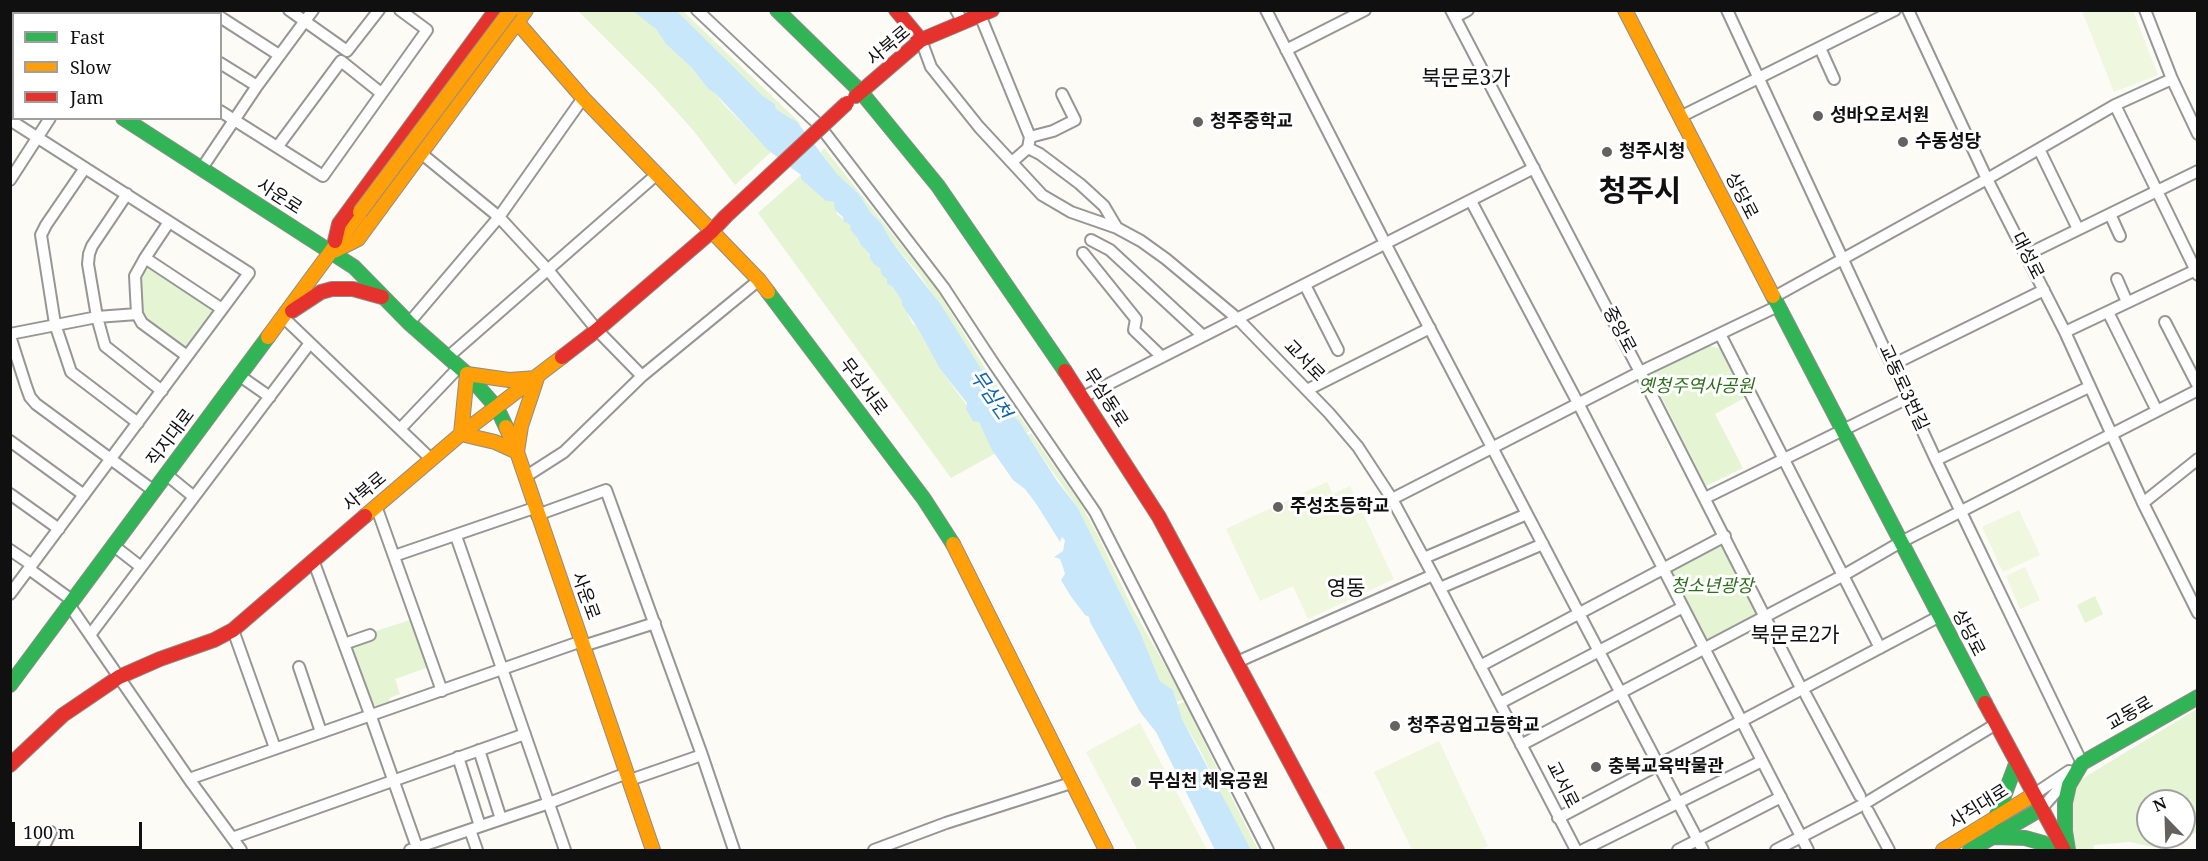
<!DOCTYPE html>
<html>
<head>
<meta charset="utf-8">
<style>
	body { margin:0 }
	#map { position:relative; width:2208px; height:861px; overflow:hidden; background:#fcfbf6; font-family:"Noto Serif",serif }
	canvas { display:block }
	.frame { position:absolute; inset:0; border:12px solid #101010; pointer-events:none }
	.legend { position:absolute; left:12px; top:12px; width:210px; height:108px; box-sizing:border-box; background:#fff; border:2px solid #9f9f9f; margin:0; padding:8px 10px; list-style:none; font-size:18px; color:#101010 }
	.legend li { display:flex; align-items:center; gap:12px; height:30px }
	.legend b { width:30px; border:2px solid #9f9f9f }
	.north { position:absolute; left:2136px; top:789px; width:60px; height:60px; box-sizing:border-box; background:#fff; border:2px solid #9f9f9f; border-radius:50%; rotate:337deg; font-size:16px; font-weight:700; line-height:24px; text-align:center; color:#101010 }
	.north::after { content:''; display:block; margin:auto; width:21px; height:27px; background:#636260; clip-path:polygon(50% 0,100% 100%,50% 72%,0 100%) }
	.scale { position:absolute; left:12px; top:822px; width:130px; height:27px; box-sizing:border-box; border:3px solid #101010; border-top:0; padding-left:8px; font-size:18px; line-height:21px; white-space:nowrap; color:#101010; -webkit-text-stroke:4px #fff; paint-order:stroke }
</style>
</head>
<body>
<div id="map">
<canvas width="2208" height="861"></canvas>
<div class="frame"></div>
<ul class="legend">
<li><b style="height:8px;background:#30b455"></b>Fast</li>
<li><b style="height:8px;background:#ff9f0a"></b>Slow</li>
<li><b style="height:8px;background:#e5322d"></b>Jam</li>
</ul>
<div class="north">N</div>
<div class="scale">100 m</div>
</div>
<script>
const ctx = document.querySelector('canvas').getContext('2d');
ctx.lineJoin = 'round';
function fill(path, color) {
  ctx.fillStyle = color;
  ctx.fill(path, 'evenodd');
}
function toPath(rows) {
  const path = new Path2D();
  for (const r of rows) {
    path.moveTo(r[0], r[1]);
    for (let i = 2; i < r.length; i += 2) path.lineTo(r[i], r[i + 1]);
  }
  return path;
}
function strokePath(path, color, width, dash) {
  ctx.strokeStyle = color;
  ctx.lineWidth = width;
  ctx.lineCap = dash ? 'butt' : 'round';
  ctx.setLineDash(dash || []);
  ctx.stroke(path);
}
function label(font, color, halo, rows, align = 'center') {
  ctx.font = font + ' "Noto Serif","Noto Sans KR",serif';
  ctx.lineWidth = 6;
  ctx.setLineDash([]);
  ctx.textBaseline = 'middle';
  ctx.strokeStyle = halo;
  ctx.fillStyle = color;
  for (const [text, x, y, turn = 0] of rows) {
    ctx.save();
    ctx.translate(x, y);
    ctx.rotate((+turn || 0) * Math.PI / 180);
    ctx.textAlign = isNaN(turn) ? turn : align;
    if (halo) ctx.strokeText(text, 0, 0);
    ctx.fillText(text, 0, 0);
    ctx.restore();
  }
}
const green = toPath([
	[578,11,633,11,640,14,656,29,666,44,692,68,709,90,715,93,725,106,771,152,735,185,693,130,655,88],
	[677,11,683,11,801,124,799,125,791,118,776,109,775,104,763,96],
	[824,148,937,290,987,371,1030,431,1027,433,1019,421,1005,409,994,394,993,388,920,275,892,242,881,223,871,213,859,194,838,175,821,152],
	[801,175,802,179,826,201,834,202,837,214,851,226,860,244,880,268,902,301,912,323,917,327,940,369,979,422,996,453,951,478,758,213],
	[151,264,214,306,214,314,192,344,184,347,145,318,142,313,141,275,145,267],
	[1706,345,1721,349,1746,397,1715,414,1743,468,1706,486,1653,380,1655,369],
	[1031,433,1080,503,1097,534,1133,609,1184,699,1177,702,1173,690,1160,681,1140,632,1078,508,1043,458,1028,435],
	[1718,542,1727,543,1759,606,1758,617,1706,646,1665,568],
	[2095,596,2103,614,2085,623,2077,605],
	[413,619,429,667,395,679,400,694,389,698,390,703,378,707,370,702,349,645,373,632],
	[1185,701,1208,750,1258,850,1251,850,1238,828,1199,748,1182,719,1177,705],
	[2197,709,2197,832,2161,849,2130,842,2094,845,2093,850,2072,850,2067,829,2075,783],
	[2148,801,2184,801,2184,837,2148,837]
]);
const pitch = toPath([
	[2082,11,2133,11,2158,75,2114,92],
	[1327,482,1333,494,1350,486,1394,579,1308,619,1293,586,1260,601,1226,529],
	[2019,510,2040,555,2003,572,1982,527],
	[2025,567,2040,600,2020,609,2006,576],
	[1140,723,1187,812,1207,850,1138,850,1086,752],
	[1439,741,1488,846,1478,850,1412,850,1374,772]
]);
const water = toPath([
	[633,11,677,11,763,96,775,104,776,109,797,122,838,175,859,194,871,213,881,223,892,242,941,305,993,388,994,394,1005,409,1019,421,1057,481,1078,508,1140,632,1160,681,1173,690,1182,719,1251,850,1215,850,1156,732,1140,712,1090,622,1089,617,1085,615,1070,595,1061,580,1065,574,1063,567,1060,559,1054,557,1063,551,1065,540,1062,537,1060,542,1037,505,1025,489,1013,480,992,450,979,422,973,421,966,409,967,403,940,369,917,327,902,305,902,301,892,286,887,284,887,279,882,275,880,268,874,264,870,259,870,255,860,244,858,239,850,229,851,226,846,222,844,223,843,217,835,210,834,202,826,201,801,179,801,175,768,150,715,93,709,90,692,68,666,44,656,29]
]);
const street = toPath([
	[68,10,72,14],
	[289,10,347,51,379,10],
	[697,10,819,125,944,288,992,361,1095,512,1268,850],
	[956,10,963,22],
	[1266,10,1386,245,1703,850],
	[1451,10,1640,372,1799,684],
	[1727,10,1936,460,2082,763],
	[1908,10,1987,179,2065,332,2143,503,2198,613],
	[2145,10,2172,79,2198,134],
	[162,14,164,10],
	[980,15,1030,137,1028,148,1012,162],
	[220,17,279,55],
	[1455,17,1468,10],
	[921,40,931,67,979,127,1042,195,1071,212,1117,228,1141,241,1166,259,1238,319,1329,413,1358,447,1392,499,1433,575,1576,850],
	[1820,48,1834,79],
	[1286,50,1365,10],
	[220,63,257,86],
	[2115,105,2198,275],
	[220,111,323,176,427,30,400,10],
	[1680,117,1895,10],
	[10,120,249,273,10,594],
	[1030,137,1053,131,1075,120,1062,94],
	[278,146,341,61,381,93],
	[1028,148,1040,154,1080,184,1104,206,1117,228],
	[2039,149,2078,229],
	[422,154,499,217,548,270,597,330,642,376],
	[85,168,46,225,41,235,55,324,71,372,138,423],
	[202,168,257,86,313,10],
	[10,180,50,118],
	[127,194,92,246,89,254,88,264,97,317,105,346,162,391],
	[1471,201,1578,403,1808,850],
	[2110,214,2120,236],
	[169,222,145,258,135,276,137,314,142,323,187,356],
	[1091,240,1110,250,1203,336],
	[1083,253,1136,319,1134,330,1162,357],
	[2026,255,2198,171],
	[145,258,222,309],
	[2117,279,2127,302],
	[1305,285,1338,350],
	[1774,297,1987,179,2115,105,2172,79],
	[2108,312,2157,411],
	[283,317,431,459],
	[2165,322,2198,386],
	[409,323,499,217,583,98],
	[2065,332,2198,269],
	[10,334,97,317,137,314],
	[1720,334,1880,648],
	[10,336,26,386,30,397,36,404,154,491],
	[448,357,656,175],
	[1892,365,2044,290],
	[240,376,270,397],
	[1307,390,1430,328],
	[1083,397,1534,168],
	[400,429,459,367],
	[10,441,84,495],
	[1936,460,2089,387],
	[167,475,194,497],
	[525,477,564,452,642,376,759,280],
	[10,494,59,529],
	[1705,498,1908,398],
	[1392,499,1640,372,1778,306],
	[2143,503,2198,459],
	[376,506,442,691],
	[537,515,606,490,702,755,734,850],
	[456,536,565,850],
	[114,546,141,567],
	[10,550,32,565],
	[394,556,534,508],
	[1424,558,1527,514],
	[313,560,370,714,418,850],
	[29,569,73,601],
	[1440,588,1543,544],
	[70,606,189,779,241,850],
	[233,630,275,748],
	[90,635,310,343],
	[344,644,370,635],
	[583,646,655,623],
	[1237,662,1433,575],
	[1480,666,1725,536],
	[299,667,321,732],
	[1806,695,1860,796],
	[1500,703,1683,607],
	[1521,745,1844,575,1901,542,2198,390],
	[479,750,501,819],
	[458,757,480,826],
	[189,779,582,641],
	[630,780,702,755],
	[2033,795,2069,771],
	[2041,809,2072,774],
	[1868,811,1889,850],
	[1558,818,1940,616],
	[470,830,477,850],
	[232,838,525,734],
	[42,850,51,832],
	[410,850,549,803,627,773],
	[874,850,946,823,1071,783],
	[1583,850,1762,761],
	[1678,850,1781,797],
	[1776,850,1864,804,1996,724]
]);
const fast = toPath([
	[777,10,861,92,938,186,1065,371],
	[123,118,354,267,409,323,467,374,497,408,506,427],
	[768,292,924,499,953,544],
	[1773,296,1985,703],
	[10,685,268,337],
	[1995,820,2016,764],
	[1994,837,2025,838,2043,843,2056,850],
	[1970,850,2041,809],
	[2068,850,2065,831,2065,803,2069,785,2082,763,2198,697]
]);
const slow = toPath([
	[499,10,518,23,583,98,759,280,768,292],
	[1625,10,1773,296],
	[334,251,358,239,526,10],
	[268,337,360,212],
	[467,374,509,380,537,378,521,426,517,452,495,442,461,434,467,374],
	[506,427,517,452,653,850],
	[365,516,461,434,562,357],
	[953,544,1106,850],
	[1943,850,2033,795]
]);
const jam = toPath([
	[896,10,921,40],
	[10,46,14,48],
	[856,96,921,40,992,10],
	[335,241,339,224,496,10],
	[292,311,321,292,332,289,353,289,382,297],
	[562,357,597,330,711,232,725,217],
	[1065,371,1159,517,1337,850],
	[1985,703,2064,850],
	[10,765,63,715,119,677,160,659,214,640,233,630,365,516]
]);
const slowBridge = toPath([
	[360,212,511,10]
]);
const jamBridge = toPath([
	[725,217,847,103]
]);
const markers = [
	[1818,116,6,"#636260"],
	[1198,122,6,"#636260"],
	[1903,142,6,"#636260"],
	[1607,152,6,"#636260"],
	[1278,507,6,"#636260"],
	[1395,726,6,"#636260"],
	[1596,767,6,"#636260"],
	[1136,782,6,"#636260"]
];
const streetNames = [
	["사북로",889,46,-40],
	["상당로",1741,196,63],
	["사운로",279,197,33],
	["대성로",2027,256,63],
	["중앙로",1619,330,62],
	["교서로",1304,361,46],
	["무심서로",863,387,53],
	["교동로3번길",1903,388,65],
	["무심동로",1105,398,57],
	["직지대로",171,438,-53],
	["사북로",365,492,-40],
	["사운로",585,596,70],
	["상당로",1968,633,63],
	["교동로",2130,714,-30],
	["교서로",1562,785,63],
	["사직대로",1979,807,-32]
];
const poiNames = [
	["성바오로서원",1830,116],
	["청주중학교",1210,122],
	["수동성당",1915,142],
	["청주시청",1619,152],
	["주성초등학교",1290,507],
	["청주공업고등학교",1407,726],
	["충북교육박물관",1608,767],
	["무심천 체육공원",1148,782]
];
const parkNames = [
	["옛청주역사공원",1696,387],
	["청소년광장",1712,587]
];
const waterNames = [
	["무심천",990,395,55]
];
const quarterNames = [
	["북문로3가",1466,79],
	["영동",1346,589],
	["북문로2가",1795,636]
];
const townNames = [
	["청주시",1640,192]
];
fill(green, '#e5f4d3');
fill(pitch, '#eff7de');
fill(water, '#c8e7fa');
strokePath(street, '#969694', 14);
strokePath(fast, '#8d8c8a', 16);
strokePath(slow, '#8d8c8a', 16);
strokePath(jam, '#8d8c8a', 16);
strokePath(street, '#fffefe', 10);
strokePath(fast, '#30b455', 14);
strokePath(slow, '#ff9f0a', 14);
strokePath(jam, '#e5322d', 14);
strokePath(slowBridge, '#8d8c8a', 16, []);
strokePath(jamBridge, '#8d8c8a', 16, []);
strokePath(slowBridge, '#ff9f0a', 14);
strokePath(jamBridge, '#e5322d', 14);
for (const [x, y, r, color] of markers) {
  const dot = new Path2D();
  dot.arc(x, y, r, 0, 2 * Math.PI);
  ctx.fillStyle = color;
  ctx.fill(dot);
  strokePath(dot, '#fff', 2);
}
label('18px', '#101010', '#fff', streetNames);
label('bold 18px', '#101010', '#fff', poiNames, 'left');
label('italic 18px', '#2a6f19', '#fff', parkNames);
label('italic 20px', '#0c66af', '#fff', waterNames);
label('21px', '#101010', '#fff', quarterNames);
label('bold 30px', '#101010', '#fff', townNames);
</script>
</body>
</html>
